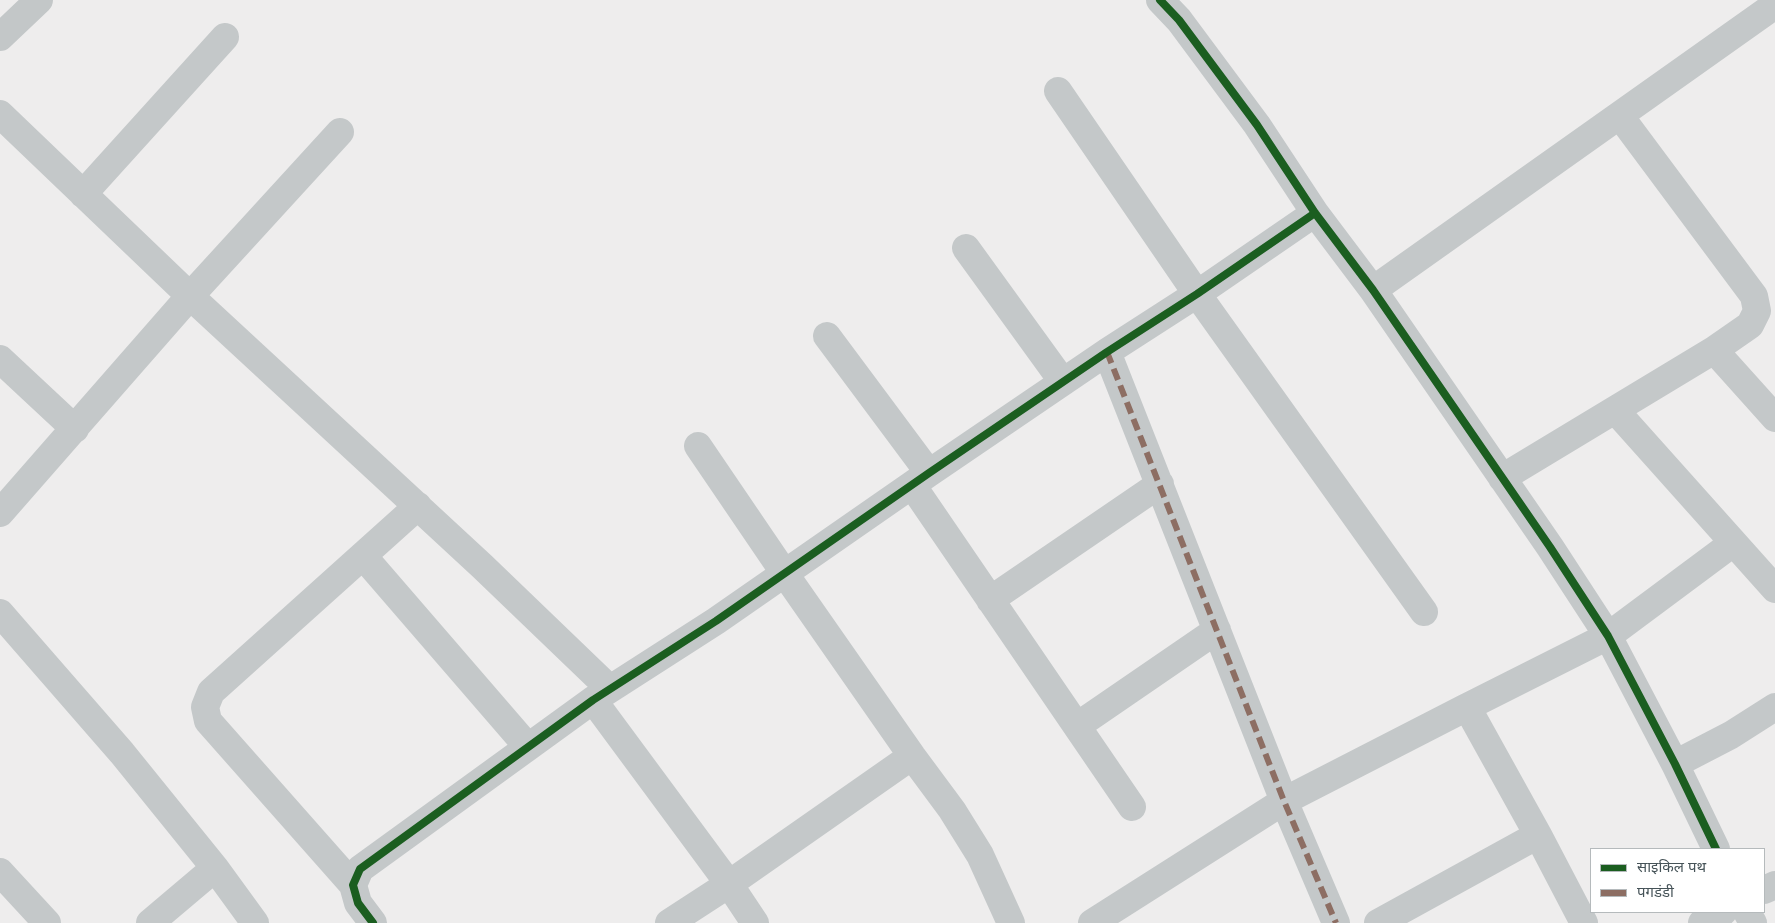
<!DOCTYPE html>
<html>
<head>
<meta charset="utf-8">
<style>
	body { margin:0 }
	#map { position:relative; width:1775px; height:923px; overflow:hidden; background:#eeeded; font-family:"Fira Sans","Noto Sans Devanagari",sans-serif }
	canvas { display:block }
	.legend { position:absolute; left:1590px; top:848px; width:175px; height:65px; box-sizing:border-box; background:#fff; border:1px solid #b5babc; margin:0; padding:6px 9px; list-style:none; font-size:15px; color:#465358 }
	.legend li { display:flex; align-items:center; gap:10px; height:25px }
	.legend b { width:25px; border:1px solid #b5babc }
</style>
</head>
<body>
<div id="map">
<canvas width="1775" height="923"></canvas>
<ul class="legend">
<li><b style="height:6px;background:#1b5e20"></b>साइकिल पथ</li>
<li><b style="height:6px;background:#8d6e63"></b>पगडंडी</li>
</ul>
</div>
<script>
const ctx = document.querySelector('canvas').getContext('2d');
ctx.lineJoin = 'round';
function toPath(rows) {
  const path = new Path2D();
  for (const r of rows) {
    path.moveTo(r[0], r[1]);
    for (let i = 2; i < r.length; i += 2) path.lineTo(r[i], r[i + 1]);
  }
  return path;
}
function strokePath(path, color, width, dash) {
  ctx.strokeStyle = color;
  ctx.lineWidth = width;
  ctx.lineCap = dash ? 'butt' : 'round';
  ctx.setLineDash(dash || []);
  ctx.stroke(path);
}
const minor = toPath([
	[1160,0,1179,20,1257,125,1315,213,1373,290,1550,547,1608,636,1675,764,1716,849],
	[1058,91,1197,294,1424,612],
	[0,114,190,296,482,566,610,689],
	[83,194,225,37],
	[966,248,1063,382],
	[1373,290,1775,5],
	[827,336,929,473],
	[1714,350,1775,418],
	[1107,352,1284,801,1336,923],
	[0,359,75,429],
	[1615,410,1775,589],
	[698,446,785,574,912,756,952,810,980,855,1011,923],
	[1502,478,1714,350,1750,325,1757,311,1754,296,1620,116],
	[912,485,1132,807],
	[0,513,190,296,340,132],
	[363,556,528,747],
	[990,600,1160,484],
	[0,613,122,753,215,868,150,923],
	[593,700,729,884,755,923],
	[1077,726,1217,630],
	[1675,764,1731,735,1775,707],
	[215,868,255,923],
	[0,872,47,923],
	[353,885,208,721,205,707,211,692,418,506],
	[1764,890,1775,885],
	[1747,912,1753,923],
	[373,923,358,903,353,885,360,869,593,700,716,621,929,473,1107,352,1197,294,1315,213],
	[669,923,729,884,912,756],
	[1092,923,1284,801,1467,707],
	[1378,923,1538,835],
	[1584,923,1538,835,1467,707,1608,636,1733,543],
	[1702,923,1723,912]
]);
const major = toPath([
	[0,37,39,0]
]);
const quiet = toPath([
	[1107,352,1284,801,1336,923]
]);
const cycleway = toPath([
	[1160,0,1179,20,1257,125,1315,213,1373,290,1550,547,1608,636,1675,764,1716,849],
	[373,923,358,903,353,885,360,869,593,700,716,621,929,473,1107,352,1197,294,1315,213]
]);
strokePath(minor, '#c4c8c9', 28);
strokePath(major, '#c3c7c8', 28);
strokePath(quiet, '#8d6e63', 6, [12, 6]);
strokePath(cycleway, '#1b5e20', 8);
</script>
</body>
</html>
